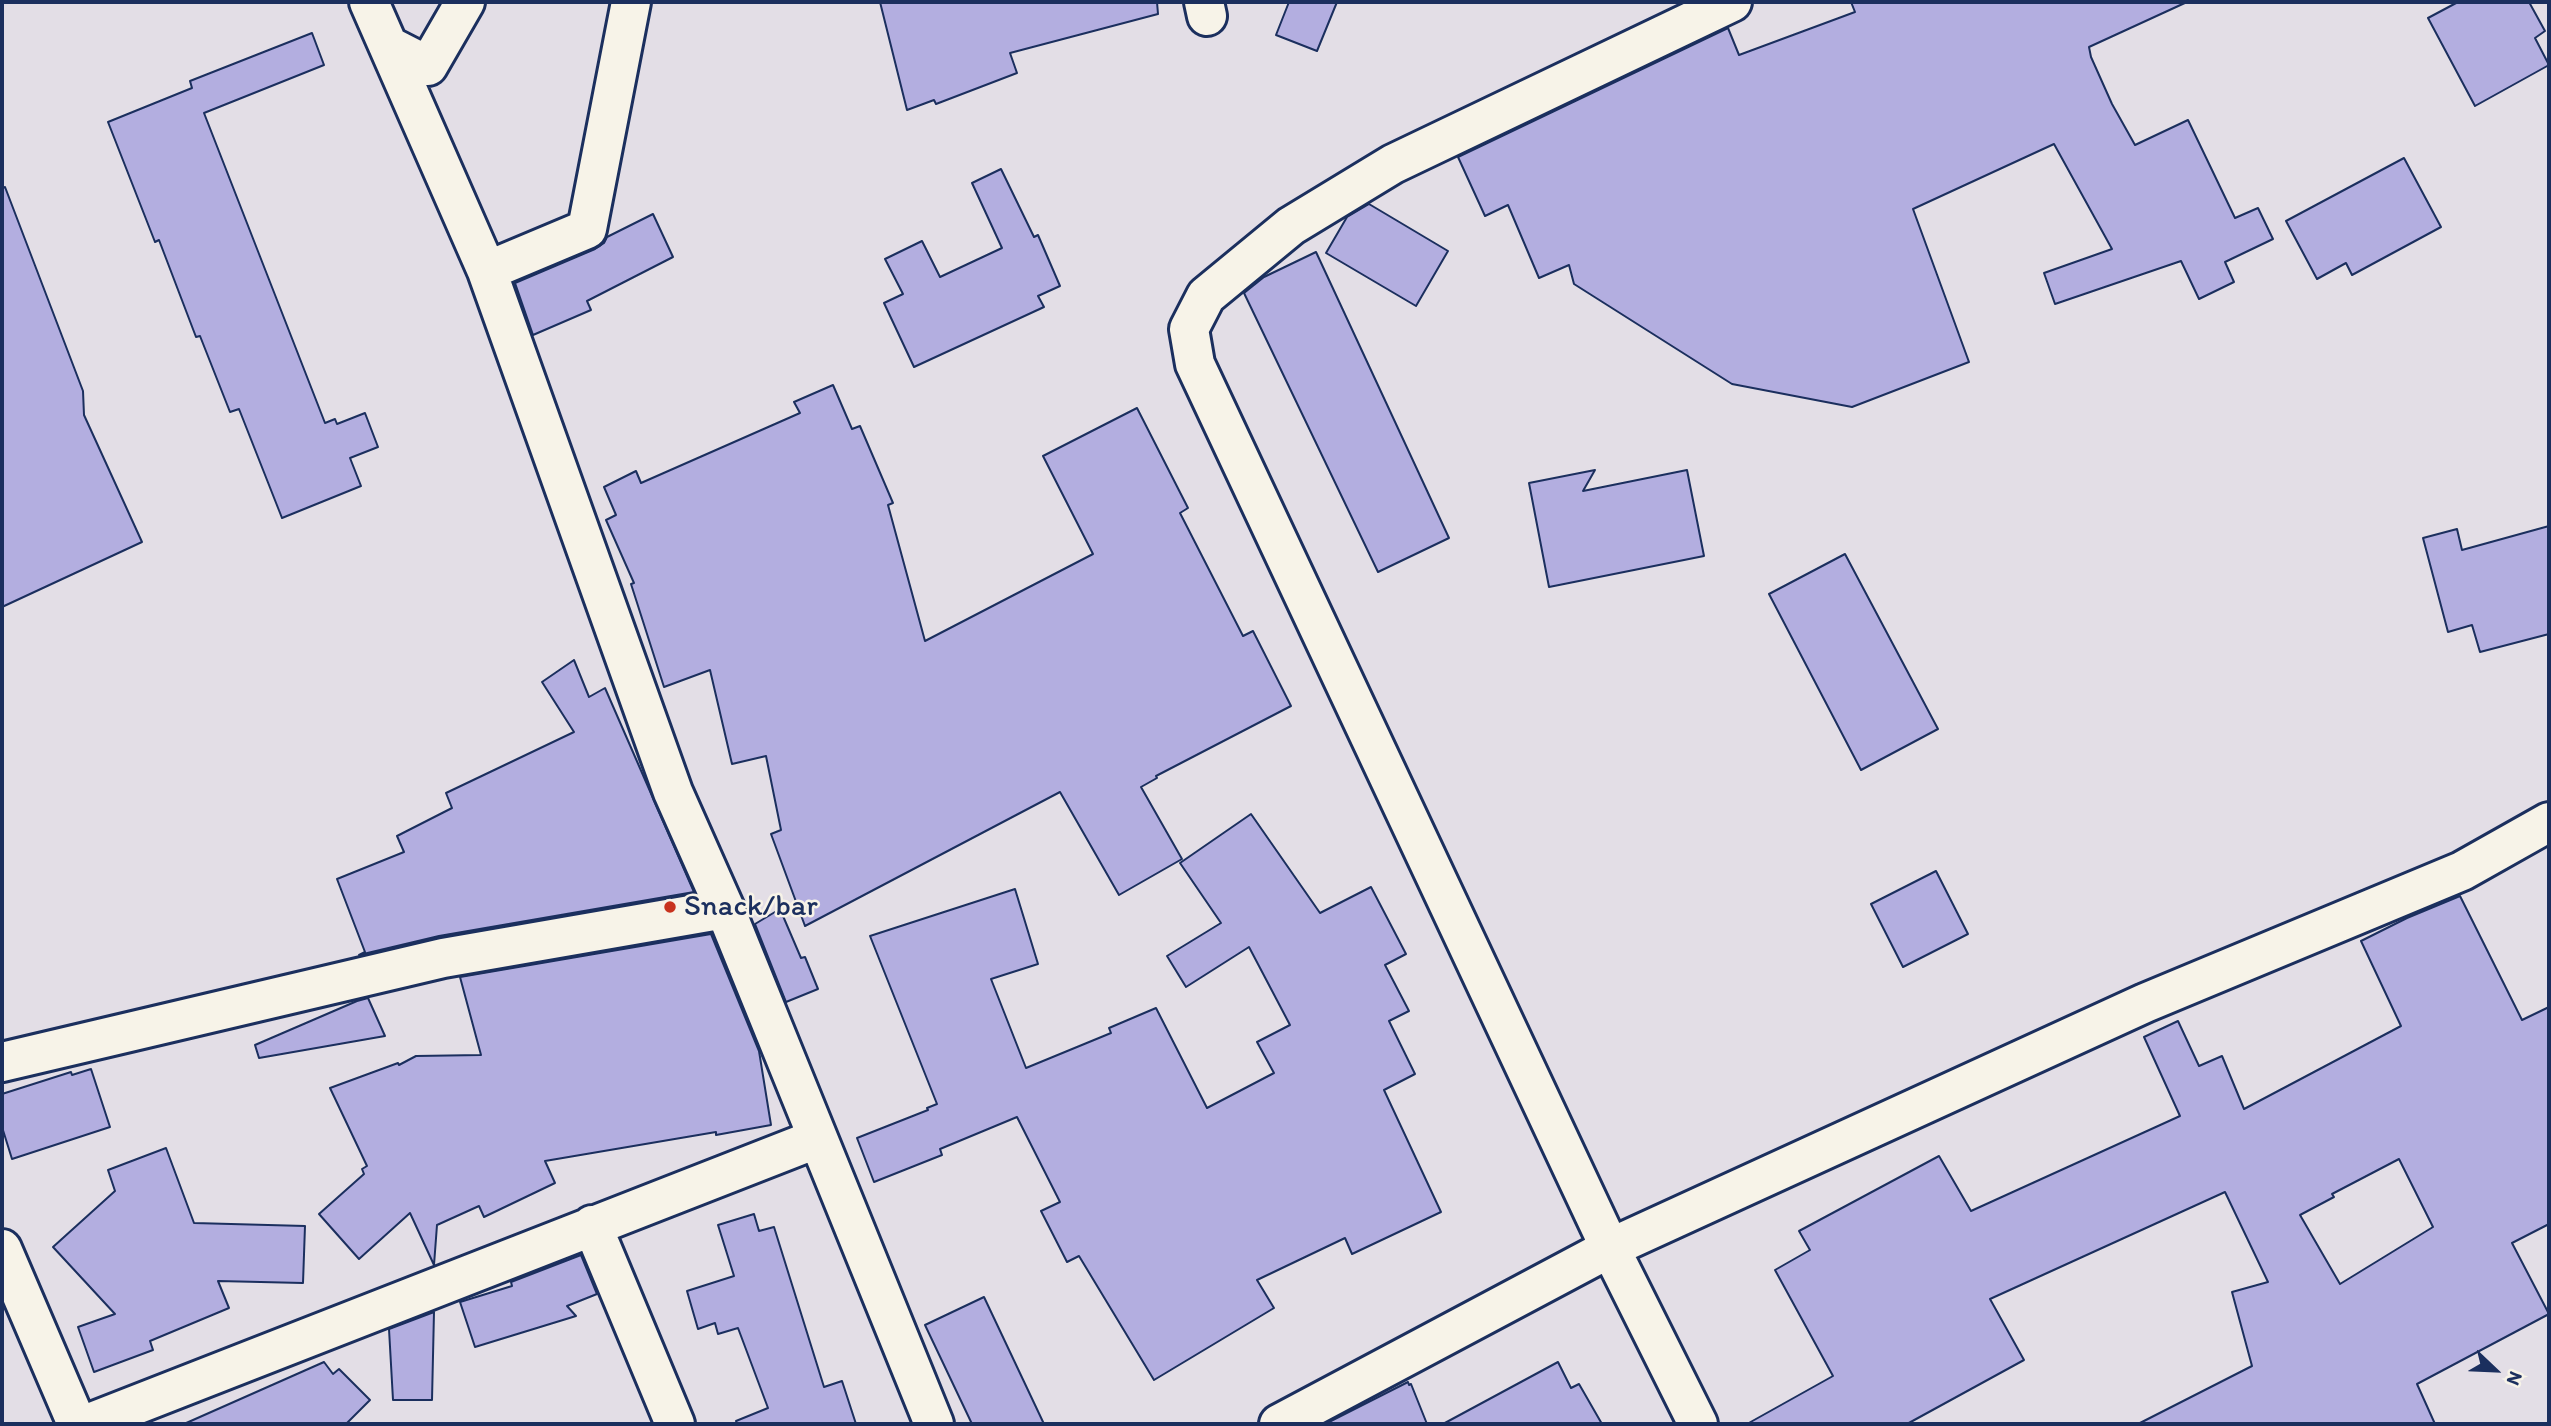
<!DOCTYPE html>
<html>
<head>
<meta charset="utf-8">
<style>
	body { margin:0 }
	#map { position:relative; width:2551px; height:1426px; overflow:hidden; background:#e3dee6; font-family:Itim,sans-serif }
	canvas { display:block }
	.frame { position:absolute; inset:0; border:4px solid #1b2f5e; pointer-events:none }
	.north { position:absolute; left:2460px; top:1335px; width:70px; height:70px; -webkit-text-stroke:5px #f7f3e8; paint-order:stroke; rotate:113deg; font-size:19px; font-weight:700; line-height:28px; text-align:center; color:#1b2f5e }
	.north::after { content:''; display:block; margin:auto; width:24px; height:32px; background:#1b2f5e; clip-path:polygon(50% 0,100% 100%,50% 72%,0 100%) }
</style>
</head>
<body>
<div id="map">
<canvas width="2551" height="1426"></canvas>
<div class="frame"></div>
<div class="north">N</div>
</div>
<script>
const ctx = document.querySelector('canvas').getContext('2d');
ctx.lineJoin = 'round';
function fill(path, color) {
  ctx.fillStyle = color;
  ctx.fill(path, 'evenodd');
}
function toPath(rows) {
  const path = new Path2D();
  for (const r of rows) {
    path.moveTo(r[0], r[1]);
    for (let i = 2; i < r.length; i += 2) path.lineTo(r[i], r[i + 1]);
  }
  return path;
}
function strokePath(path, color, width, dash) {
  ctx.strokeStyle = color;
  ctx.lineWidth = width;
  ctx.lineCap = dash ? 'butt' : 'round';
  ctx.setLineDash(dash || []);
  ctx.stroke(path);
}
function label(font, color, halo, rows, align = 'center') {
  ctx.font = font + ' Itim,sans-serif';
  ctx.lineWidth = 5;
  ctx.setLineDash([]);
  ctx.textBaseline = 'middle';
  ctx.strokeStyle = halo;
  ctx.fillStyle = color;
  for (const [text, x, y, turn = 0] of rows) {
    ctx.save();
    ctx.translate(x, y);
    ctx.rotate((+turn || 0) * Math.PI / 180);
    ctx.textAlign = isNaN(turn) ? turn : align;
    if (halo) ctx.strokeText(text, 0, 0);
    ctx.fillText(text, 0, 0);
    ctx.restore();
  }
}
const building = toPath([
	[880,2,1157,2,1158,14,1010,53,1017,73,936,104,934,100,907,110,880,2],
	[1289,2,1337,2,1317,51,1276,35,1289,2],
	[1851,2,2187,2,2089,47,2091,57,2112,104,2135,145,2188,120,2235,218,2258,208,2273,239,2225,262,2234,282,2199,299,2181,261,2055,304,2044,273,2112,249,2054,144,1913,209,1969,362,1852,407,1732,384,1574,284,1569,265,1539,278,1508,205,1485,216,1458,157,1728,28,1739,55,1855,12,1851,2],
	[2458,2,2529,2,2545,31,2535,38,2549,65,2475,106,2428,18,2458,2],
	[312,33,324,65,204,113,325,423,335,419,337,424,365,413,378,447,350,458,361,486,282,518,239,409,230,412,200,336,196,337,159,240,155,242,108,122,192,88,190,81,312,33],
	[2404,158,2441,227,2352,275,2346,263,2317,279,2286,221,2404,158],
	[1001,169,1034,237,1038,235,1060,286,1038,296,1044,307,914,367,884,303,903,294,885,259,922,241,940,277,1002,248,972,183,1001,169],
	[5,187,83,391,84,415,142,542,2,607,2,188,5,187],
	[1369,204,1448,251,1416,306,1326,253,1347,217,1369,204],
	[653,214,673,257,587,301,591,310,533,335,515,283,595,249,604,243,607,237,653,214],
	[1316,252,1449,538,1378,572,1244,293,1264,277,1316,252],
	[833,385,852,429,860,426,893,503,888,505,925,641,1093,554,1043,456,1137,408,1188,508,1180,513,1243,636,1253,631,1291,706,1156,776,1157,778,1141,787,1182,859,1119,895,1060,792,805,926,771,834,781,830,766,756,732,764,710,670,664,687,631,584,634,583,606,520,616,515,604,487,636,471,641,483,800,413,794,402,833,385],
	[1595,470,1583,491,1687,470,1704,556,1549,587,1529,483,1595,470],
	[2549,526,2549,634,2480,652,2472,625,2448,632,2423,538,2457,529,2462,550,2549,526],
	[1845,554,1938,729,1861,770,1769,594,1845,554],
	[574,660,589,697,605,688,694,892,439,936,359,955,365,952,337,879,404,852,397,836,452,808,446,793,574,732,542,682,574,660],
	[1251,814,1320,913,1371,887,1406,954,1385,965,1409,1011,1389,1021,1415,1074,1384,1090,1441,1212,1352,1254,1345,1238,1257,1280,1274,1308,1154,1380,1079,1256,1067,1262,1041,1211,1060,1202,1017,1117,940,1149,942,1155,874,1182,857,1138,928,1110,927,1108,937,1104,870,936,1015,889,1038,964,991,979,1026,1068,1111,1033,1109,1028,1156,1008,1207,1108,1274,1073,1257,1042,1290,1025,1249,947,1186,987,1167,956,1221,923,1180,863,1251,814],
	[1936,871,1968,934,1903,967,1871,904,1936,871],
	[2460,896,2522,1020,2549,1007,2549,1224,2512,1243,2549,1314,2417,1384,2435,1424,2138,1424,2252,1366,2232,1292,2268,1282,2225,1192,1990,1299,2024,1360,1907,1424,1747,1424,1833,1376,1775,1270,1810,1250,1799,1231,1939,1156,1971,1211,2180,1116,2144,1037,2178,1021,2199,1066,2222,1056,2244,1109,2401,1026,2361,941,2407,918,2460,896],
	[2399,1159,2433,1227,2340,1284,2300,1215,2334,1197,2332,1194,2399,1159],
	[780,909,801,958,805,957,818,989,786,1002,755,924,780,909],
	[711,934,759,1051,771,1125,716,1135,716,1132,545,1161,555,1183,484,1217,479,1206,437,1225,434,1265,410,1213,359,1259,319,1214,364,1174,362,1169,367,1166,330,1088,398,1063,399,1065,416,1056,481,1055,460,977,711,934],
	[368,998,385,1036,259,1058,255,1045,357,1001,368,998],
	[91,1069,110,1127,12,1159,2,1127,2,1094,71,1072,72,1075,91,1069],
	[166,1148,194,1223,305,1226,303,1283,218,1281,229,1308,150,1341,153,1350,94,1372,78,1327,115,1314,53,1247,115,1191,108,1170,166,1148],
	[754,1214,759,1231,774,1227,824,1387,842,1381,856,1424,737,1424,736,1421,768,1408,738,1328,718,1334,715,1323,698,1329,687,1291,734,1276,718,1225,754,1214],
	[581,1255,597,1294,567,1306,576,1316,475,1347,460,1302,512,1286,511,1282,581,1255],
	[984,1297,1044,1424,972,1424,925,1325,984,1297],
	[434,1312,432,1400,393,1400,389,1329,434,1312],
	[324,1362,333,1374,339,1369,370,1400,346,1424,184,1424,324,1362],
	[1558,1362,1571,1388,1579,1384,1602,1424,1443,1424,1558,1362],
	[1408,1382,1409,1385,1411,1384,1427,1424,1325,1424,1408,1382]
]);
const street = toPath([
	[369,2,487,271,673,792,725,909,934,1424],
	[1204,2,1207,16],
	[389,46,428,66,465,2],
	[487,271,587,229,631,2],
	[2,1062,443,958,725,909],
	[592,1225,675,1424],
	[2,1249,77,1424],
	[87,1424,816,1139],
	[1279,1424,1610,1248,2145,1003,2462,871,2549,822],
	[1698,1424,1610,1248,1195,364,1189,329,1206,296,1291,226,1393,164,1732,2]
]);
const markers = [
	[670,907,7,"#c8321e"]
];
const poiNames = [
	["Snack/bar",684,907]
];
fill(building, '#b3aee0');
strokePath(building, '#1b2f5e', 2);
strokePath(street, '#1b2f5e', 44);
strokePath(street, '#f7f3e8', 38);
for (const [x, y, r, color] of markers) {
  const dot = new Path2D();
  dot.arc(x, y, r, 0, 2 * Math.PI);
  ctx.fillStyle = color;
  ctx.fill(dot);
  strokePath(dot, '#f7f3e8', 2.5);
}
label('30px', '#1b2f5e', '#f7f3e8', poiNames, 'left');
</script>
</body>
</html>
